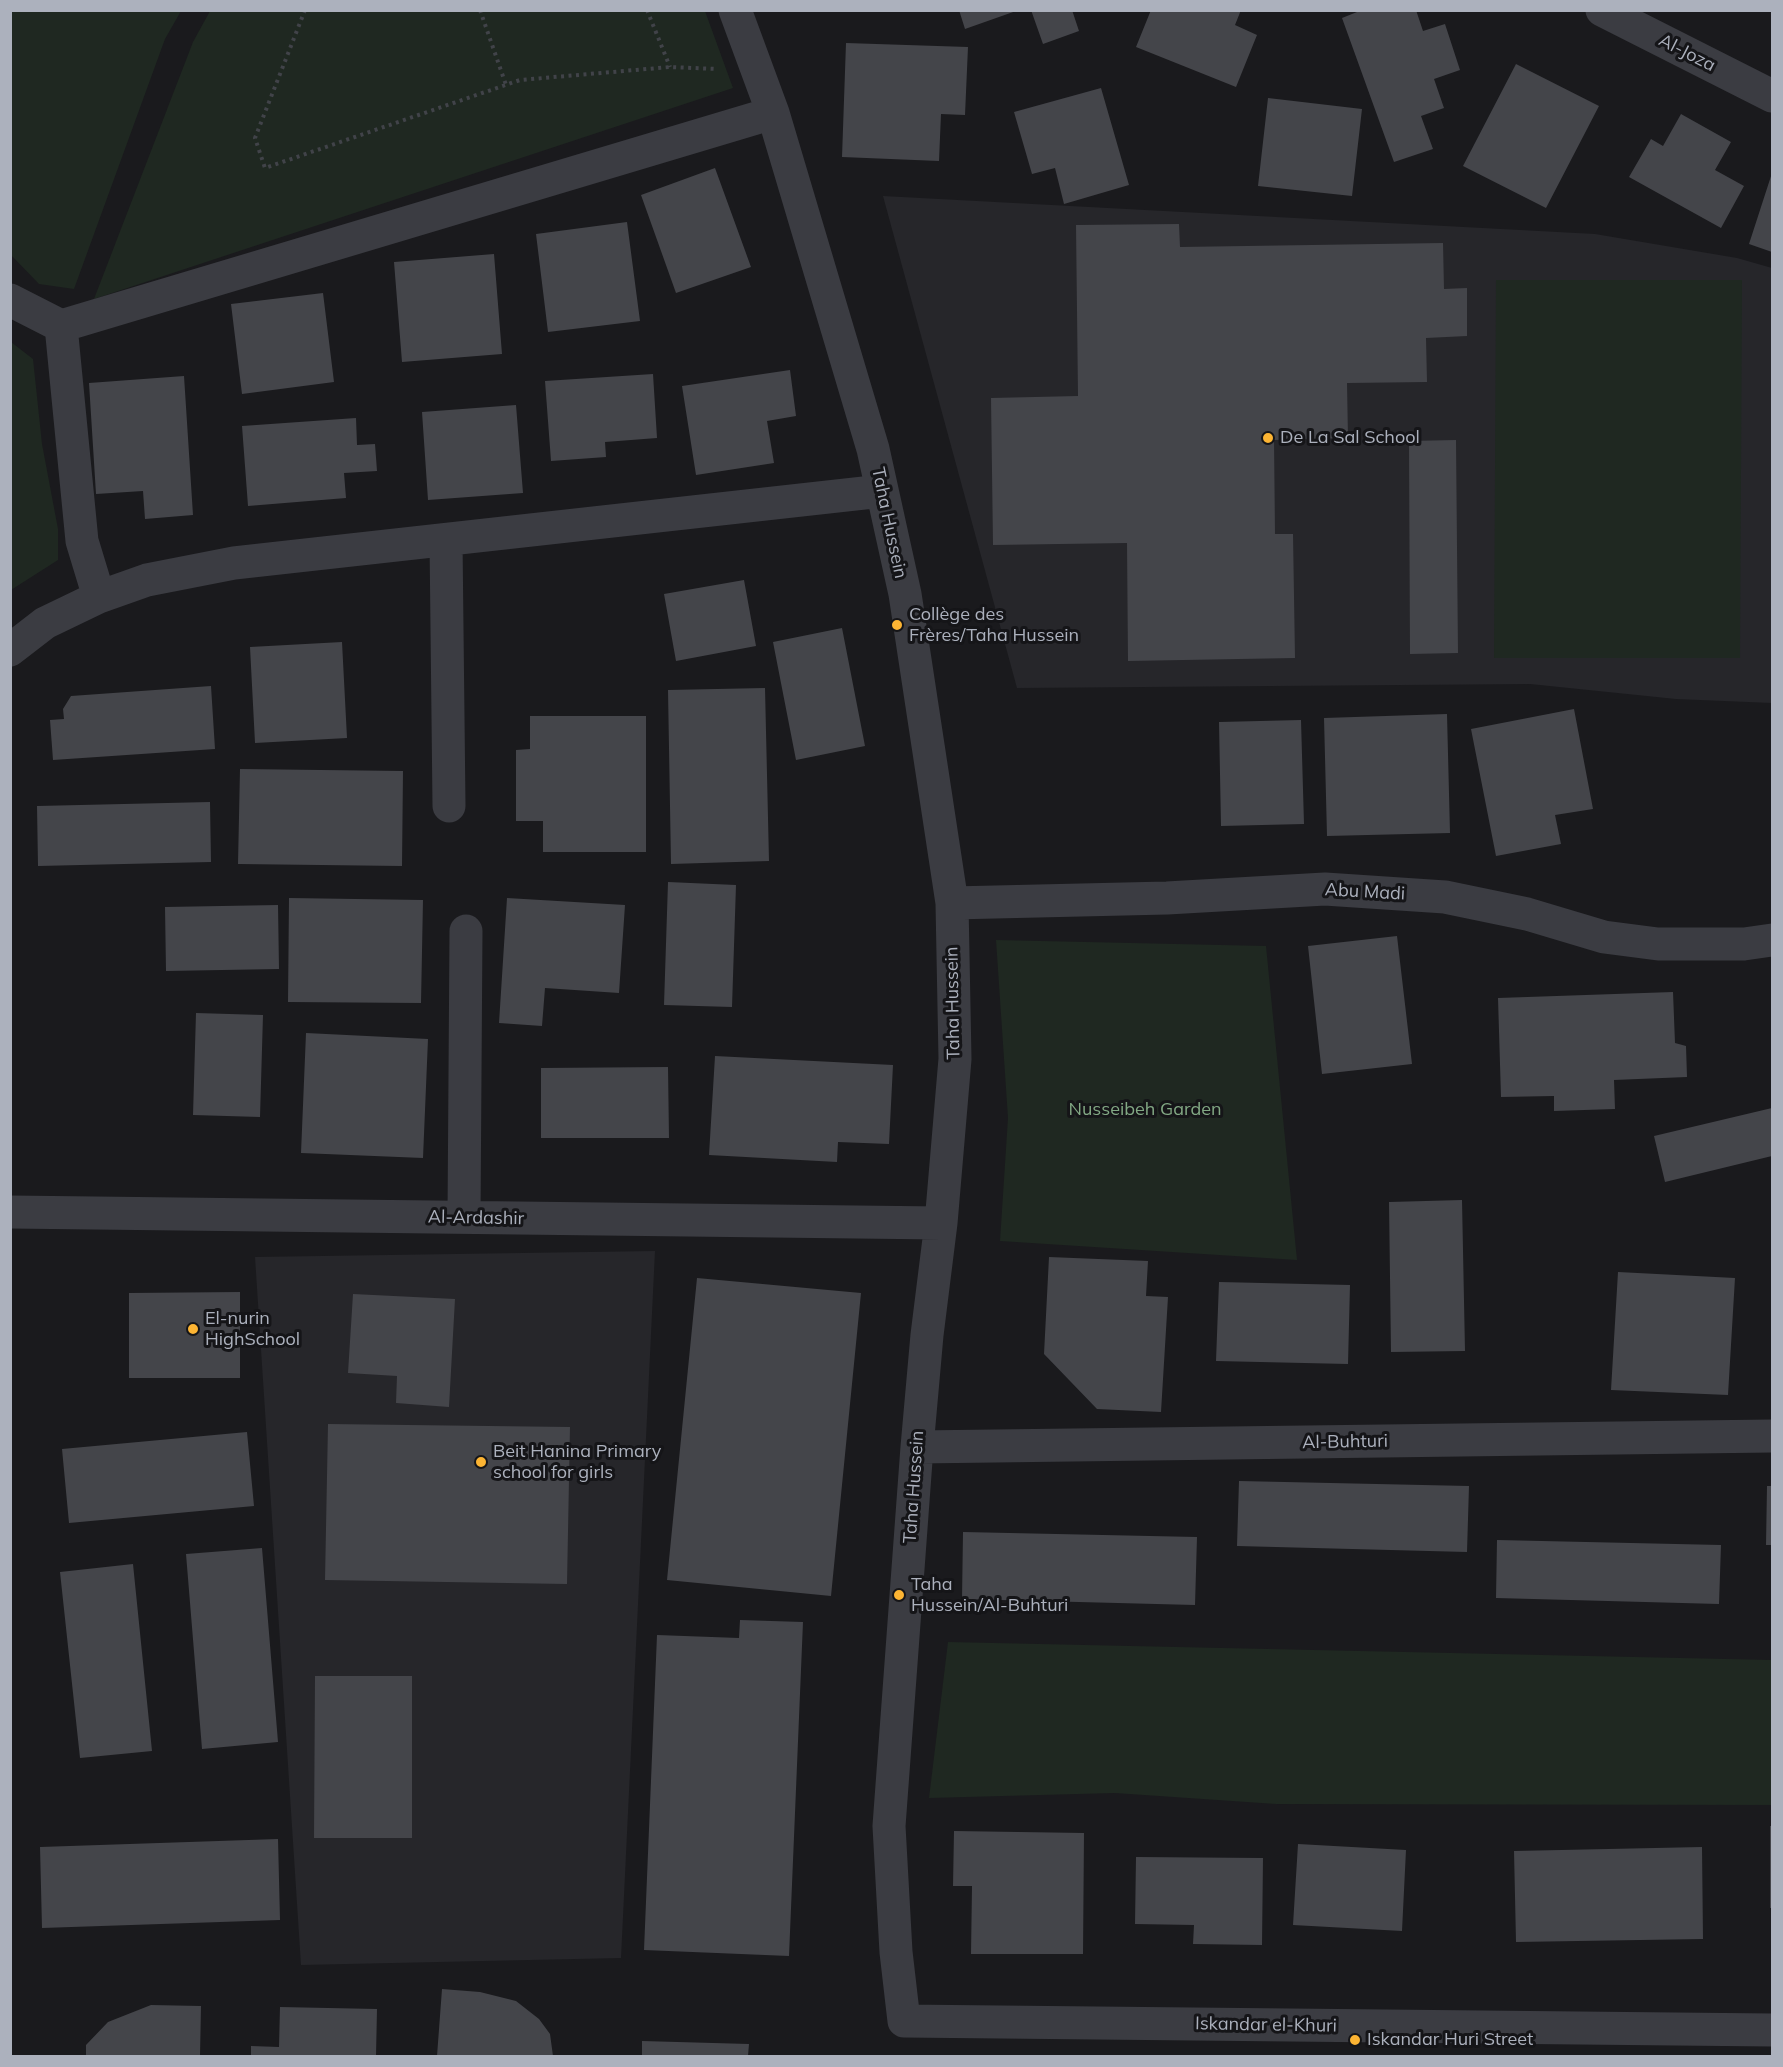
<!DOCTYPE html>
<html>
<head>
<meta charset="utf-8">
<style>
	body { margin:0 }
	#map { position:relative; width:1783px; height:2067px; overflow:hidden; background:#1a1a1d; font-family:Mulish,sans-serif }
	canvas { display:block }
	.frame { position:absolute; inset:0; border:12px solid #acb1bd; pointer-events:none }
</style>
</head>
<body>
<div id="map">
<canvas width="1783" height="2067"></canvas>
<div class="frame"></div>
</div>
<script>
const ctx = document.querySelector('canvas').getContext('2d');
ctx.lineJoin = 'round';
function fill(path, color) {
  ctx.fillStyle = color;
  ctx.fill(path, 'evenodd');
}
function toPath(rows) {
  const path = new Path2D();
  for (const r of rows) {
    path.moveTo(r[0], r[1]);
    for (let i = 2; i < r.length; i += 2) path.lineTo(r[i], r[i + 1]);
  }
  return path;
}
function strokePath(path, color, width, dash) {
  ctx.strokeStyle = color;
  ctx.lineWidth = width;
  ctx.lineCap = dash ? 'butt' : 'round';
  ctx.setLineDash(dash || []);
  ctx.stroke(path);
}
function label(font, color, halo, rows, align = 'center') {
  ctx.font = font + ' Mulish,sans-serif';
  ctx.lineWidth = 6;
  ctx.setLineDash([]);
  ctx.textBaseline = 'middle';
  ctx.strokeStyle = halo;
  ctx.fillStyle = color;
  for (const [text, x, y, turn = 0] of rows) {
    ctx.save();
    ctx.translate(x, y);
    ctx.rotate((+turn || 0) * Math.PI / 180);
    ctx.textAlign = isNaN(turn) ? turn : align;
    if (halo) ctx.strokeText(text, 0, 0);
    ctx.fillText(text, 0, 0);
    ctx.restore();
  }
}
const built = toPath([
	[883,196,1595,234,1737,258,1772,268,1772,703,1676,699,1530,684,1017,688],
	[655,1251,621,1958,301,1965,255,1257]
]);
const green = toPath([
	[10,11,181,11,165,39,74,289,39,284,11,255],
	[210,11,705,11,733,88,94,299,193,42],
	[1496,280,1742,280,1740,658,1494,658],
	[11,342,33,359,42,444,58,529,58,560,11,590],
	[996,940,1266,946,1297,1260,1000,1241,1008,1118],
	[948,1642,1772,1660,1772,1805,1276,1804,1115,1793,929,1798]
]);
const building = toPath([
	[959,10,1016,10,1016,11,965,29],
	[1031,10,1072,10,1079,31,1043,44],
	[1151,10,1241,10,1235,25,1257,35,1236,87,1136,47],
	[1362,10,1416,10,1423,31,1445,24,1460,70,1434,79,1444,108,1421,116,1433,149,1394,162,1342,18],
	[846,43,968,47,965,115,941,114,939,161,842,157],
	[1516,64,1599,106,1546,208,1463,166],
	[1101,88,1129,185,1064,204,1055,168,1032,174,1014,112],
	[1268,98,1362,109,1352,196,1258,186],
	[1681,114,1731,142,1715,170,1744,186,1721,228,1629,177,1651,139,1663,146],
	[715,168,751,267,676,293,641,195],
	[1772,173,1772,252,1749,244],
	[627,222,640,321,548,332,536,234],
	[1179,224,1180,247,1443,243,1444,289,1467,288,1467,336,1426,338,1427,382,1347,383,1348,438,1274,440,1275,534,1293,534,1295,658,1128,661,1127,543,993,545,991,398,1078,396,1076,225],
	[494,254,502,354,402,362,394,262],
	[323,293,334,382,242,394,231,304],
	[790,370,796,416,767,421,774,463,696,475,682,386],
	[653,374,657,438,605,442,606,457,551,461,545,381],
	[184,376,193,515,145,519,143,491,96,494,89,383],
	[516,405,523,493,428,500,422,412],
	[356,418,357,445,375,444,377,471,344,473,346,498,248,506,242,426],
	[1456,440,1458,653,1410,654,1409,441],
	[744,580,756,646,676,661,664,594],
	[842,628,865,746,796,760,773,642],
	[342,642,347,738,255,743,250,647],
	[211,686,215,749,53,760,50,720,64,719,63,709,71,696],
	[765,688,769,861,671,864,668,690],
	[1574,709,1593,809,1555,815,1561,844,1496,856,1471,729],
	[1447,714,1450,833,1327,836,1324,718],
	[530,716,646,716,646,852,543,852,543,821,516,821,516,750,530,749],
	[1301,720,1304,824,1221,826,1219,722],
	[240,769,403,771,402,866,238,864],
	[210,802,211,862,38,866,37,806],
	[668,882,736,885,732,1007,664,1005],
	[289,898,423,900,421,1003,288,1002],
	[507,898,625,905,619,993,545,988,542,1026,499,1023],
	[278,905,279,969,166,971,165,907],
	[1397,936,1412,1064,1322,1074,1308,946],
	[1673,992,1675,1043,1686,1046,1687,1077,1614,1080,1615,1109,1554,1111,1554,1096,1501,1097,1498,998],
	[196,1013,263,1015,260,1117,193,1115],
	[306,1033,428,1039,423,1158,301,1153],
	[715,1056,893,1065,889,1144,838,1142,837,1162,709,1155],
	[668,1067,669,1138,541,1138,541,1068],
	[1772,1108,1772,1156,1665,1182,1654,1136],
	[1462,1200,1465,1351,1391,1352,1389,1202],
	[1049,1257,1148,1261,1146,1296,1168,1297,1161,1412,1097,1409,1044,1354],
	[1618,1272,1735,1278,1728,1395,1611,1390],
	[697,1278,861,1293,831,1596,667,1580],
	[1219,1282,1350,1285,1348,1364,1216,1361],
	[240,1292,240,1378,129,1378,129,1293],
	[353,1294,455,1299,449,1407,396,1403,397,1376,348,1373],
	[328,1424,570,1427,567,1584,325,1580],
	[247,1432,254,1506,69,1523,62,1449],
	[1239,1481,1469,1486,1467,1552,1237,1546],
	[1767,1486,1772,1486,1772,1545,1766,1545],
	[963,1532,1197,1537,1195,1605,962,1599],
	[1497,1540,1721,1545,1719,1604,1496,1598],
	[262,1548,278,1742,202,1749,186,1554],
	[133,1564,152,1751,80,1758,60,1572],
	[740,1620,803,1622,789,1956,644,1950,657,1635,739,1638],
	[315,1676,412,1676,412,1838,314,1838],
	[1770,1826,1772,1826,1772,1908,1770,1908],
	[954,1831,1084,1833,1083,1954,971,1954,972,1886,953,1886],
	[278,1839,280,1920,42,1928,40,1847],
	[1298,1844,1406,1850,1402,1931,1293,1925],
	[1702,1847,1703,1939,1516,1942,1514,1851],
	[1136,1857,1263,1858,1262,1945,1193,1944,1194,1925,1135,1924],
	[442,1989,480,1992,516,2001,539,2019,550,2034,553,2056,437,2056],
	[151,2005,201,2006,200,2056,86,2056,86,2045,108,2022],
	[280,2007,377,2009,376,2056,251,2056,251,2046,279,2047],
	[642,2041,749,2044,748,2056,642,2056]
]);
const path = toPath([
	[305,10,255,138,265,168,520,80,670,67,717,69],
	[480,10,506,85],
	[647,10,670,67]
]);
const minor = toPath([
	[735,10,773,113,873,449,905,594,952,903,955,1059,941,1223,927,1335,917,1447,889,1826,896,1952,904,2021,1772,2030],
	[1602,10,1772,96],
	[773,113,61,326,82,541,99,597,147,580,234,563,882,491],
	[10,300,61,326],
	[446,540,449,806],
	[10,650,45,623,99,597],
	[952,903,1167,898,1325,889,1445,897,1527,914,1604,937,1658,944,1744,944,1772,940],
	[10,1212,941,1223],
	[464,1217,466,931],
	[917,1447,1772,1436]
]);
const markers = [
	[1268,438,6,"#fcb433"],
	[897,625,6,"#fcb433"],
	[193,1329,6,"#fcb433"],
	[481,1462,6,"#fcb433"],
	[899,1595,6,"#fcb433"],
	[1355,2040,6,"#fcb433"]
];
const streetNames = [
	["Al-Joza",1687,53,27],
	["Taha Hussein",889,523,78],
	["Abu Madi",1365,892,3],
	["Taha Hussein",953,1003,-91],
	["Al-Ardashir",476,1218,1],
	["Al-Buhturi",1345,1442,-1],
	["Taha Hussein",914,1487,-86],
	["Iskandar el-Khuri",1266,2025,1]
];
const poiNames = [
	["De La Sal School",1280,438],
	["Collège des",909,615],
	["Frères/Taha Hussein",909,636],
	["El-nurin",205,1319],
	["HighSchool",205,1340],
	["Beit Hanina Primary",493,1452],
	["school for girls",493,1473],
	["Taha",911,1585],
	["Hussein/Al-Buhturi",911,1606],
	["Iskandar Huri Street",1367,2040]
];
const parkNames = [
	["Nusseibeh Garden",1145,1110]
];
fill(built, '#26262a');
fill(green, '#1f2821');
fill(building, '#44454a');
strokePath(path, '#414349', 4, [3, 4.5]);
strokePath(minor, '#3b3c42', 33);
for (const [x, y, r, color] of markers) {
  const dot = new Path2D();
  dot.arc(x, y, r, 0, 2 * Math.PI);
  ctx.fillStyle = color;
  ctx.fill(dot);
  strokePath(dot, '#151518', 2);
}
label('18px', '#acb1bd', '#151518', streetNames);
label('18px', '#acb1bd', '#151518', poiNames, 'left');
label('18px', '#82a884', '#151518', parkNames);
</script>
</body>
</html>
